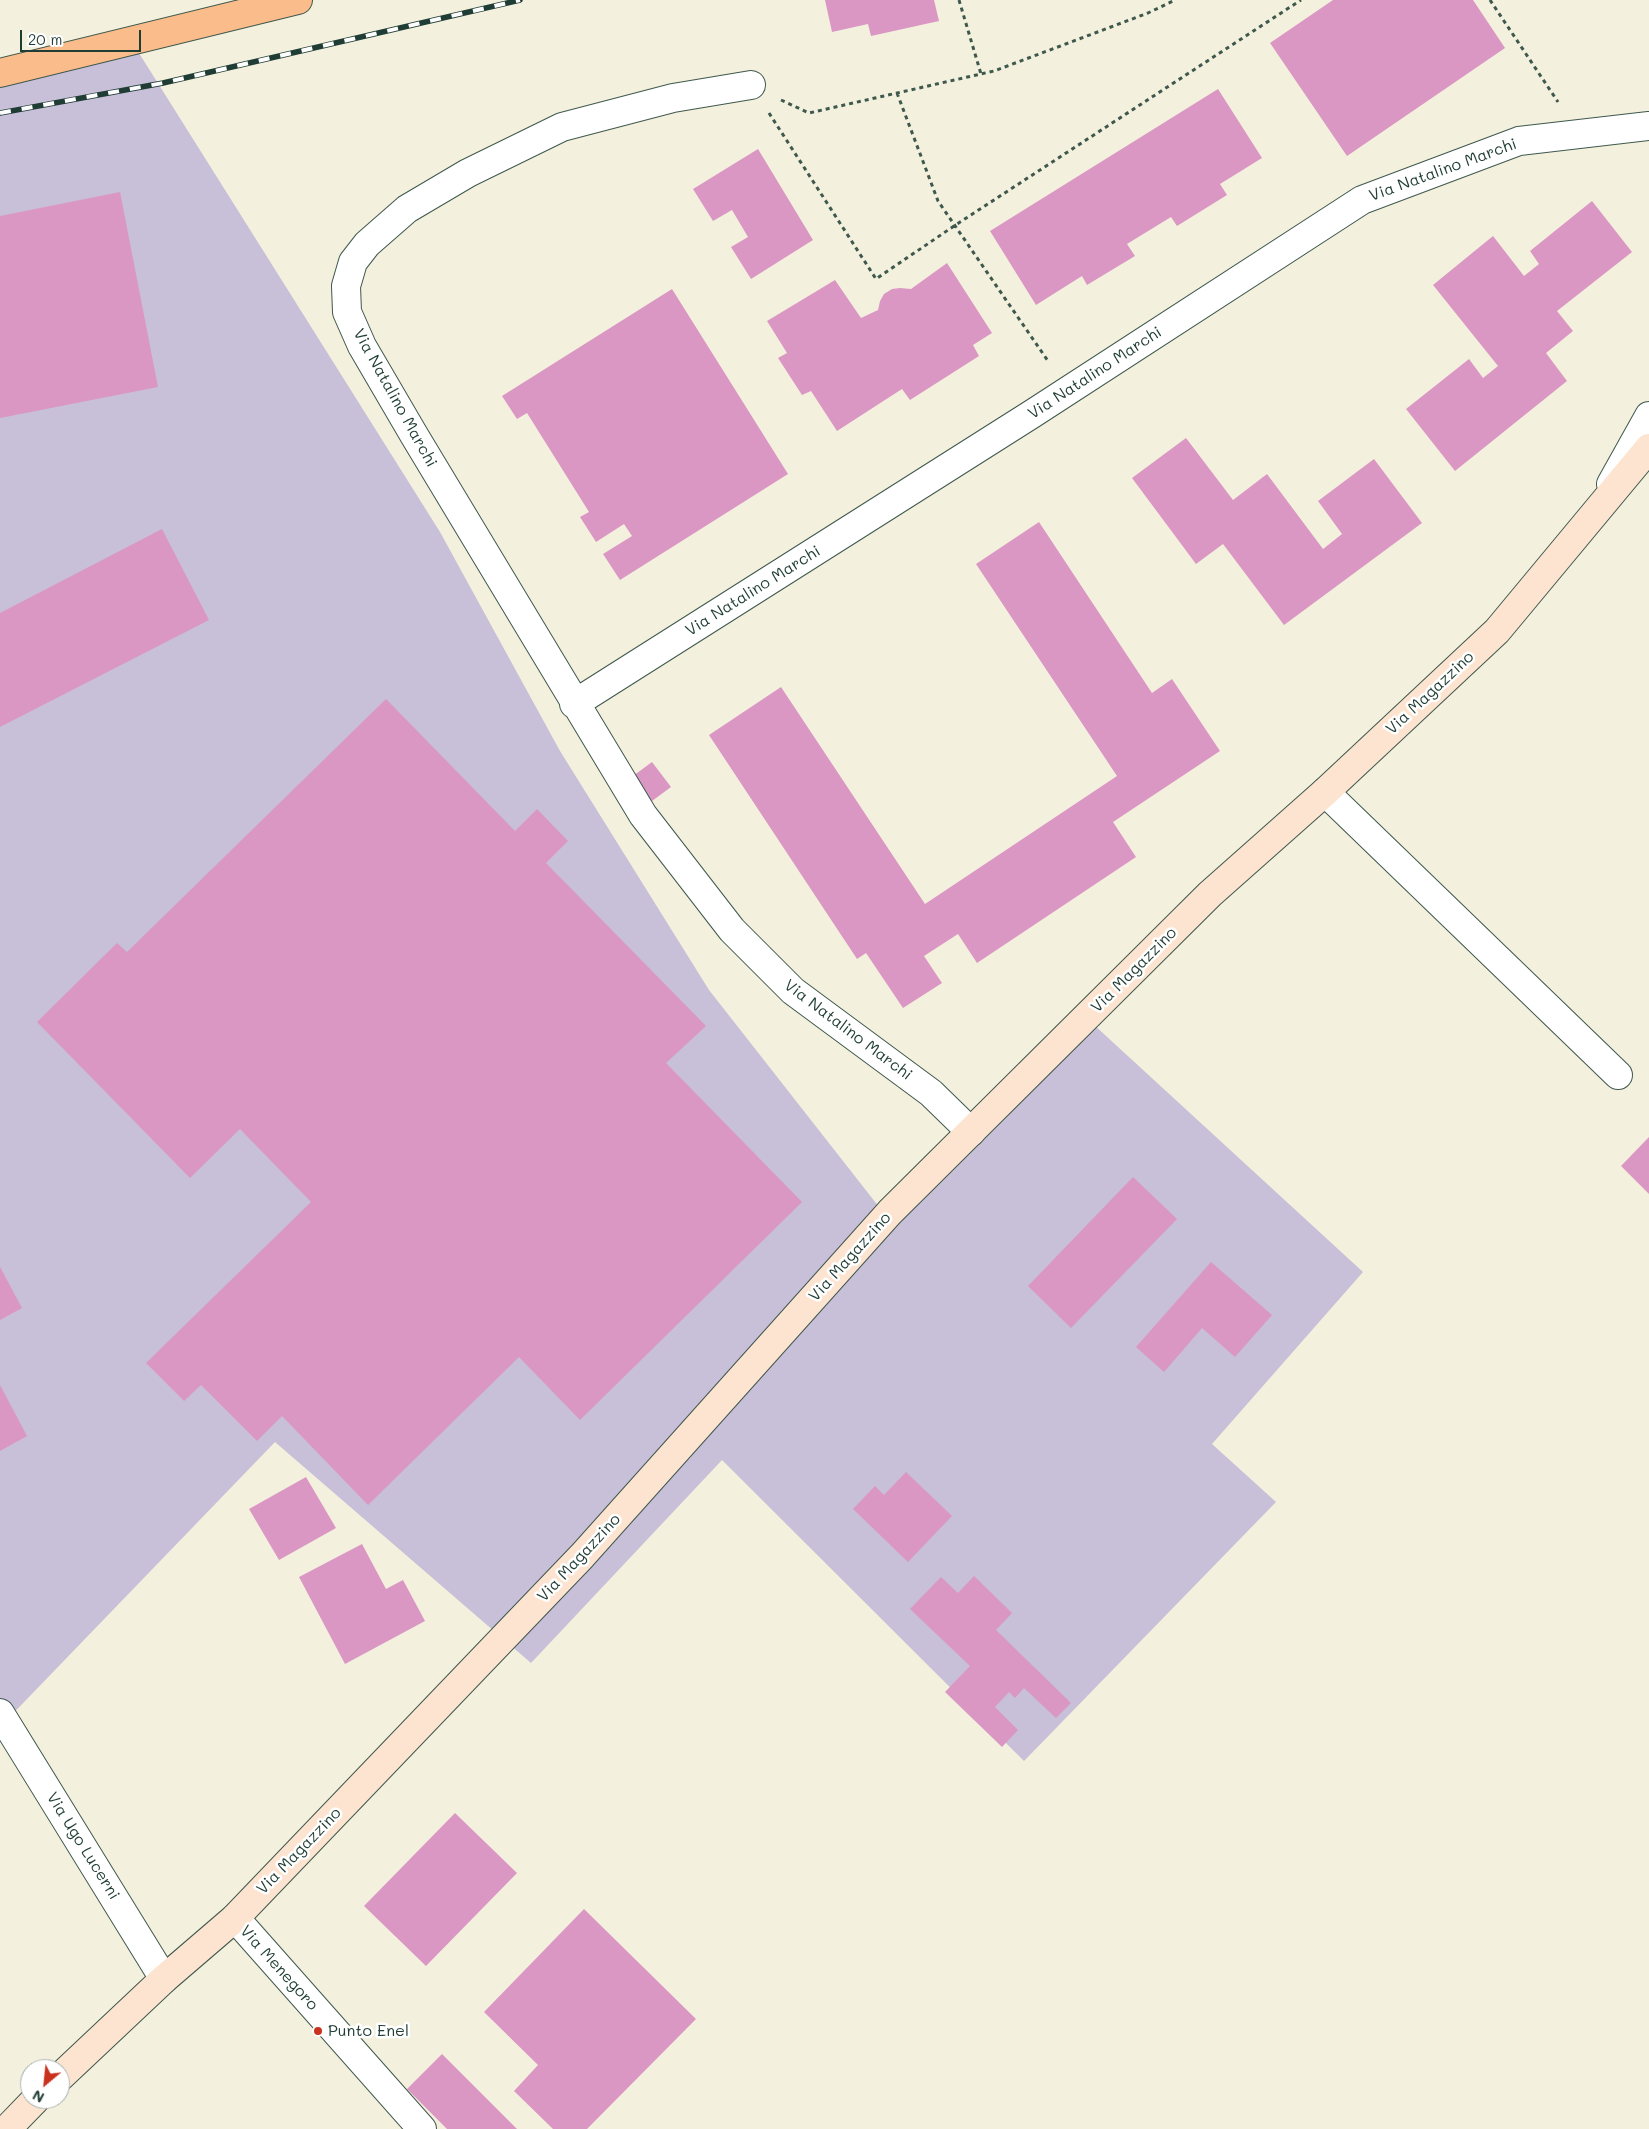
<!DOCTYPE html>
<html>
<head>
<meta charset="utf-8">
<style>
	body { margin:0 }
	#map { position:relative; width:1649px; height:2129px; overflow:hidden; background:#f3f0dd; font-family:Mali,sans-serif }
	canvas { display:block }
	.north { position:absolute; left:20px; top:2059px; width:50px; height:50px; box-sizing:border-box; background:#fff; border:1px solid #a5b1ae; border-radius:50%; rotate:208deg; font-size:14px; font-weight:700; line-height:20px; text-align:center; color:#1f3d34 }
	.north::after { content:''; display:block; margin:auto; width:18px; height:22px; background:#c8321e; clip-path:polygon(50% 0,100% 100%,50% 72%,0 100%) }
	.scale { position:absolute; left:20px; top:30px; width:121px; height:22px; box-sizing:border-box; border:2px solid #1f3d34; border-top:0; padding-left:6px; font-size:15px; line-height:18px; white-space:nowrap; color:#1f3d34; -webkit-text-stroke:4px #fff; paint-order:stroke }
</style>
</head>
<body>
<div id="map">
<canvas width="1649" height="2129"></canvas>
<div class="north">N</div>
<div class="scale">20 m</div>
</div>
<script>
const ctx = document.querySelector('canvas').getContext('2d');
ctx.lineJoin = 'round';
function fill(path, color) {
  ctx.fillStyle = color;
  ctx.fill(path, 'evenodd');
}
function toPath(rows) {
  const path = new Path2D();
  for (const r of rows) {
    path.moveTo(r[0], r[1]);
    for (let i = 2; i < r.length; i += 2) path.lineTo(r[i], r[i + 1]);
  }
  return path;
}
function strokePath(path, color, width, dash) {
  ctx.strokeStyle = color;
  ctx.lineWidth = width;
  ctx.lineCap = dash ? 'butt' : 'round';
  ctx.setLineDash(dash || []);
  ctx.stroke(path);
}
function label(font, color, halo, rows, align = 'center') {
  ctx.font = font + ' Mali,sans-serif';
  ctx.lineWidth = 5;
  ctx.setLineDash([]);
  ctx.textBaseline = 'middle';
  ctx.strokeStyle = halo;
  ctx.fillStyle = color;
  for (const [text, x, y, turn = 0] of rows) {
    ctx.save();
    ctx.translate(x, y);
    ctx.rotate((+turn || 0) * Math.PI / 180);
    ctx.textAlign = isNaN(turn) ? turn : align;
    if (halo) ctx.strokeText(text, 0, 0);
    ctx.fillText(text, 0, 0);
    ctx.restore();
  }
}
const industrial = toPath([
	[132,42,440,532,560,751,709,990,890,1221,1093,1024,1363,1272,1212,1444,1276,1502,1024,1761,722,1460,531,1663,275,1442,0,1727,0,67]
]);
const building = toPath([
	[825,0,934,0,939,21,871,36,868,24,832,32],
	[1333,0,1473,0,1505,48,1347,156,1270,43],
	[1218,89,1262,158,1220,184,1227,195,1177,226,1171,217,1127,244,1135,256,1087,285,1082,276,1036,305,990,231],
	[758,149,813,240,751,279,731,247,748,237,732,210,713,221,693,189],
	[120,192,158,387,0,418,0,216],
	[1592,201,1632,252,1557,311,1573,331,1546,353,1567,381,1455,471,1406,409,1469,359,1483,378,1498,366,1433,285,1493,236,1524,276,1539,264,1530,251],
	[947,263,992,333,973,345,979,356,910,400,902,389,837,431,811,391,802,395,778,358,787,353,767,321,835,280,861,318,878,310,880,301,884,294,892,289,900,288,911,289],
	[672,289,788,474,620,580,603,554,632,536,624,524,596,542,580,517,589,512,527,413,517,419,502,396],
	[1186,438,1233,500,1267,474,1323,549,1342,534,1318,501,1374,459,1422,523,1284,625,1223,544,1196,564,1132,478],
	[1039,522,1152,693,1172,679,1220,751,1113,822,1136,857,977,963,958,934,924,956,942,983,903,1008,866,953,857,959,709,735,781,687,925,904,1117,776,976,564],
	[162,529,209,620,0,727,0,613],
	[386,699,515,831,537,809,568,841,546,863,706,1026,666,1063,802,1202,580,1420,519,1357,368,1505,282,1416,257,1441,201,1385,184,1401,146,1363,311,1202,240,1129,190,1178,37,1022,117,943,127,952],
	[652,762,671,787,652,801,633,776],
	[1649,1137,1649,1194,1621,1166],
	[1133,1177,1177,1219,1071,1328,1028,1286],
	[1211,1262,1272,1315,1235,1357,1202,1328,1164,1372,1136,1347],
	[0,1267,22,1308,0,1320],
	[0,1385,27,1436,0,1451],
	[906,1472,952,1516,908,1562,853,1509,875,1486,884,1495],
	[306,1477,336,1528,279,1560,249,1509],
	[362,1544,386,1589,403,1580,425,1621,345,1664,299,1577],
	[974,1576,1012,1613,996,1630,1071,1703,1056,1718,1024,1688,1015,1698,1009,1692,995,1707,1018,1730,1002,1747,945,1692,970,1666,910,1609,941,1577,958,1593],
	[455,1813,517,1873,426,1966,364,1906],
	[584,1909,696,2019,587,2129,553,2129,514,2091,538,2065,484,2012],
	[442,2054,517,2129,447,2129,407,2089]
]);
const path = toPath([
	[959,0,981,74],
	[1490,0,1558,102],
	[897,93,938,201,1048,361],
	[781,100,809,113,994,71,1148,13,1175,0],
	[769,113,876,279,954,226,1301,0]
]);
const minor = toPath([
	[751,85,673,98,562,127,468,173,407,209,367,244,353,262,346,286,347,312,362,346,414,435,643,815,732,930,793,991,931,1093,971,1132],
	[1611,484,1649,416],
	[574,704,1032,414,1362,200,1519,141,1649,126],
	[1325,792,1618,1075],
	[0,1713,164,1979],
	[235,1918,422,2129]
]);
const secondary = toPath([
	[60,2077,164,1979,235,1918,582,1556,890,1212,1210,894,1325,792,1497,631,1649,448],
	[7,2129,36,2099]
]);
const primary = toPath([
	[0,73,298,0]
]);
const rail = toPath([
	[0,113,163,83,520,0]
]);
const markers = [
	[318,2031,5,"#c8321e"]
];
const streetNames = [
	["Via Natalino Marchi",1443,170,-20],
	["Via Natalino Marchi",1095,373,-33],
	["Via Natalino Marchi",395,398,61],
	["Via Natalino Marchi",753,591,-32],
	["Via Magazzino",1430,693,-43],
	["Via Magazzino",1134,970,-45],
	["Via Natalino Marchi",848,1030,37],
	["Via Magazzino",850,1257,-48],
	["Via Magazzino",579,1558,-47],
	["Via Ugo Lucerni",83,1846,58],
	["Via Magazzino",299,1851,-46],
	["Via Menegoro",279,1968,48]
];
const poiNames = [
	["Punto Enel",328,2031]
];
fill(industrial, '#c8bfd8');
fill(building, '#db97c4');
strokePath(minor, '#3f584d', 30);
strokePath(secondary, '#3f584d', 30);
strokePath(primary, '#3f584d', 30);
strokePath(path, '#3f584d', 3, [4, 4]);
strokePath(minor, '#fff', 28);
strokePath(secondary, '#fde4d0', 28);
strokePath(primary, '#f9bc8a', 28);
strokePath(rail, '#1f3d34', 5.5);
strokePath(rail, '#fff', 4, [11]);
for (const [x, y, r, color] of markers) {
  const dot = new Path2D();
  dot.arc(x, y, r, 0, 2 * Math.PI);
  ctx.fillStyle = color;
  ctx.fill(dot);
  strokePath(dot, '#fff', 2);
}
label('16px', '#1f3d34', '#fff', streetNames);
label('16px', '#1f3d34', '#fff', poiNames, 'left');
</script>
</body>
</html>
